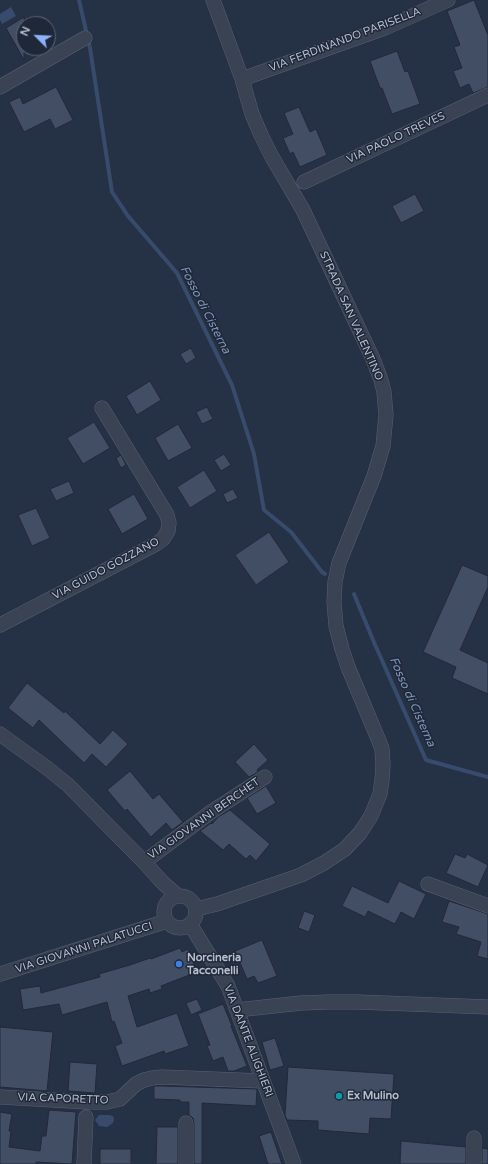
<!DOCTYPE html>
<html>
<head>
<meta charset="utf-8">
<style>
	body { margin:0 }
	#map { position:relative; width:488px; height:1164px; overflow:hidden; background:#253144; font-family:"Varela Round",sans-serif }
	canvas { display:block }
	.north { position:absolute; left:16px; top:16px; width:40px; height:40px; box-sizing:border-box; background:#1f2839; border:1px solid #5c6474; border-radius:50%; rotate:294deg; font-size:11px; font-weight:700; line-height:16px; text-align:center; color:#b7bfcd }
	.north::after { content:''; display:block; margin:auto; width:14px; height:18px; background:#8cb2fd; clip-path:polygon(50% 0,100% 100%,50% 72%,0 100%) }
</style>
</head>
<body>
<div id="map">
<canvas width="488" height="1164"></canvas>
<div class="north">N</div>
</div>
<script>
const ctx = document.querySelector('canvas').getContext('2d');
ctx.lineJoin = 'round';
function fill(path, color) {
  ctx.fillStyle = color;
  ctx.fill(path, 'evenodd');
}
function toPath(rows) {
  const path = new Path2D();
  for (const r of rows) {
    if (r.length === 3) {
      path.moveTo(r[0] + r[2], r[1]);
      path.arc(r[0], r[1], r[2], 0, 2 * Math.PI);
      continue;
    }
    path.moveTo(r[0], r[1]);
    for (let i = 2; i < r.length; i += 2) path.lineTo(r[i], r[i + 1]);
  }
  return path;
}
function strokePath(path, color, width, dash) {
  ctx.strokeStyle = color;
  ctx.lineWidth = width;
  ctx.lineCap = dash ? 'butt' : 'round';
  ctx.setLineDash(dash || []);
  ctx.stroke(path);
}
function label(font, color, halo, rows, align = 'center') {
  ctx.font = font + ' "Varela Round",sans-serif';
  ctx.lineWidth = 3;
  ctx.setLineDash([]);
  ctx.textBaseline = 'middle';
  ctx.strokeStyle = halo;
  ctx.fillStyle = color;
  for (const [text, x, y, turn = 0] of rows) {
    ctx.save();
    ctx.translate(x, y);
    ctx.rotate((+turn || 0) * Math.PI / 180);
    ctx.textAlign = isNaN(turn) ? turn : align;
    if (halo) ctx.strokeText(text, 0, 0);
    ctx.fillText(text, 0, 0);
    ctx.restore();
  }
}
const water = toPath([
	[11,7,16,16,2,24,0,20,0,14],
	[99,1115,109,1115,113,1116,114,1119,113,1123,107,1127,99,1126,95,1120]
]);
const stream = toPath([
	[79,0,90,48,112,192,128,216,177,273,232,385,254,454,264,510,291,532,322,572,325,574],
	[354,594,373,640,426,760,488,777]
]);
const building = toPath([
	[474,0,488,35,488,87,473,93,469,84,460,88,453,71,462,68,454,47,460,45,447,11,474,0],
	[24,17,24,60,6,28,24,17],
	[397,51,405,72,408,71,420,104,392,114,382,88,380,88,370,61,397,51],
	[56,87,73,120,55,129,50,119,24,132,9,102,20,97,23,104,56,87],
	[299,107,310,132,316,129,327,155,300,167,293,152,290,154,283,138,293,134,284,113,299,107],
	[415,194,424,211,401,223,392,206,415,194],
	[191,348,196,358,186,364,180,354,191,348],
	[150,381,161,400,137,415,126,396,150,381],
	[207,407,213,419,202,424,196,412,207,407],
	[94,422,110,448,83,464,67,438,94,422],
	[178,424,192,448,168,461,155,438,178,424],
	[224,454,231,465,221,471,214,460,224,454],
	[121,455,126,465,121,468,116,458,121,455],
	[204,470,217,491,190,508,177,487,204,470],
	[69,481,74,493,56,501,50,489,69,481],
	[233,489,238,498,227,503,223,494,233,489],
	[134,494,148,519,122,534,108,509,134,494],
	[36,508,50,538,32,546,18,515,36,508],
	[269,532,289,562,256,585,235,555,269,532],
	[462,565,488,576,488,587,460,650,488,663,488,694,452,678,456,667,423,652,462,565],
	[27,683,64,713,65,711,100,744,113,730,128,744,106,767,92,754,84,763,39,720,33,728,8,708,27,683],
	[254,744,268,760,257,770,258,772,249,777,235,762,254,744],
	[130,771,153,799,159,794,183,822,172,830,166,823,151,837,127,809,125,811,107,790,130,771],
	[266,786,276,803,257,814,247,798,266,786],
	[230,810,270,844,256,861,250,855,246,859,229,844,223,850,200,831,211,823,212,824,218,817,230,810],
	[455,854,465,858,467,854,488,865,478,887,446,873,455,854],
	[399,881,426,894,414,919,401,912,395,924,368,911,365,917,342,906,352,886,388,903,399,881],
	[449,901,488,914,488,959,477,956,481,942,456,934,459,927,442,922,449,901],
	[304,911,315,915,309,932,298,928,304,911],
	[262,940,277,976,258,983,254,976,247,979,235,951,262,940],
	[180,948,182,952,188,949,197,972,161,986,162,989,150,993,149,989,128,996,137,1027,177,1013,189,1046,165,1054,164,1051,122,1066,115,1046,122,1043,114,1021,112,1022,107,1002,62,1015,59,1004,23,1010,20,989,40,986,41,993,100,977,99,974,130,965,150,958,151,959,180,948],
	[197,999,202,1010,191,1015,186,1003,197,999],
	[223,1004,232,1026,231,1026,247,1066,234,1071,228,1071,223,1057,213,1061,207,1046,210,1045,198,1014,223,1004],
	[0,1027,53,1032,47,1091,0,1087,0,1027],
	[275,1038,284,1066,270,1070,262,1042,275,1038],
	[70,1062,97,1064,95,1093,68,1091,70,1062],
	[288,1067,394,1074,391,1119,370,1118,369,1134,318,1130,318,1121,287,1120,285,1115,288,1067],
	[154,1086,162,1086,257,1089,256,1106,202,1103,202,1164,194,1164,194,1123,193,1118,189,1115,189,1102,180,1102,180,1100,154,1099,154,1086],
	[49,1110,76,1112,72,1164,36,1162,36,1164,0,1164,0,1112,12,1114,9,1131,11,1131,9,1147,40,1151,42,1136,46,1136,49,1110],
	[157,1127,178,1127,178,1164,156,1164,157,1127],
	[271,1132,282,1164,268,1164,259,1136,271,1132],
	[401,1141,466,1147,466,1164,400,1164,401,1141],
	[482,1148,488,1149,488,1164,482,1164,482,1148],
	[100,1149,131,1149,131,1164,100,1164,100,1149]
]);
const minor = toPath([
	[242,79,385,28,448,0],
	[0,87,85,38],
	[304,182,488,95],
	[0,625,156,544,163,539,168,531,169,523,167,515,102,408],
	[0,734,47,768,68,785,144,862,163,883,178,896],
	[144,862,211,812,265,777],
	[428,884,488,906],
	[180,912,16],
	[196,909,217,904,301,875,324,863,345,849,360,833,371,816,380,794,382,780,383,765,382,749,379,741,348,667,342,649,336,626,334,602,335,582,339,563,374,476,383,446,386,415,384,392,381,380,373,359,303,210,272,157,261,135,252,114,242,79,213,0],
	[190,924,228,986,294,1164],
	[0,974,167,921],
	[237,1010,301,1003,328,1002,358,1002,488,1007],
	[0,1097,88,1102,107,1102,120,1099,136,1084,144,1080,152,1078,162,1077,263,1081],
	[84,1164,86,1117],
	[186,1164,186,1123],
	[474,1164,474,1138]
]);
const markers = [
	[179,964,4,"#3f7fe0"],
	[339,1096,4,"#0f9aa8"]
];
const streetNames = [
	["VIA FERDINANDO PARISELLA",345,40,-21],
	["VIA PAOLO TREVES",396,138,-25],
	["STRADA SAN VALENTINO",351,316,66],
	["VIA GUIDO GOZZANO",106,569,-28],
	["VIA GIOVANNI BERCHET",204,819,-35],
	["VIA GIOVANNI PALATUCCI",84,948,-18],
	["VIA DANTE ALIGHIERI",248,1041,69],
	["VIA CAPORETTO",63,1099,2]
];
const poiNames = [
	["Norcineria",187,958],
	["Tacconelli",187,971],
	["Ex Mulino",347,1096]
];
const waterNames = [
	["Fosso di Cisterna",205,310,63],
	["Fosso di Cisterna",412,702,66]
];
fill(water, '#384b6c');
strokePath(stream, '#384b6c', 4);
fill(building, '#424e64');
strokePath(building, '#212a3b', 1);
strokePath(minor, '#586171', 15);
strokePath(minor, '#3a4354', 14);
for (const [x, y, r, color] of markers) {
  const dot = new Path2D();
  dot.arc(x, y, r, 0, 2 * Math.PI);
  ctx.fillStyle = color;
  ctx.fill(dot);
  strokePath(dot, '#1f2839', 1.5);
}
label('11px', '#b7bfcd', '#1f2839', streetNames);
label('bold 11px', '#b7bfcd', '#1f2839', poiNames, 'left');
label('italic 12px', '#7d93b6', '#1f2839', waterNames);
</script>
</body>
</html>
